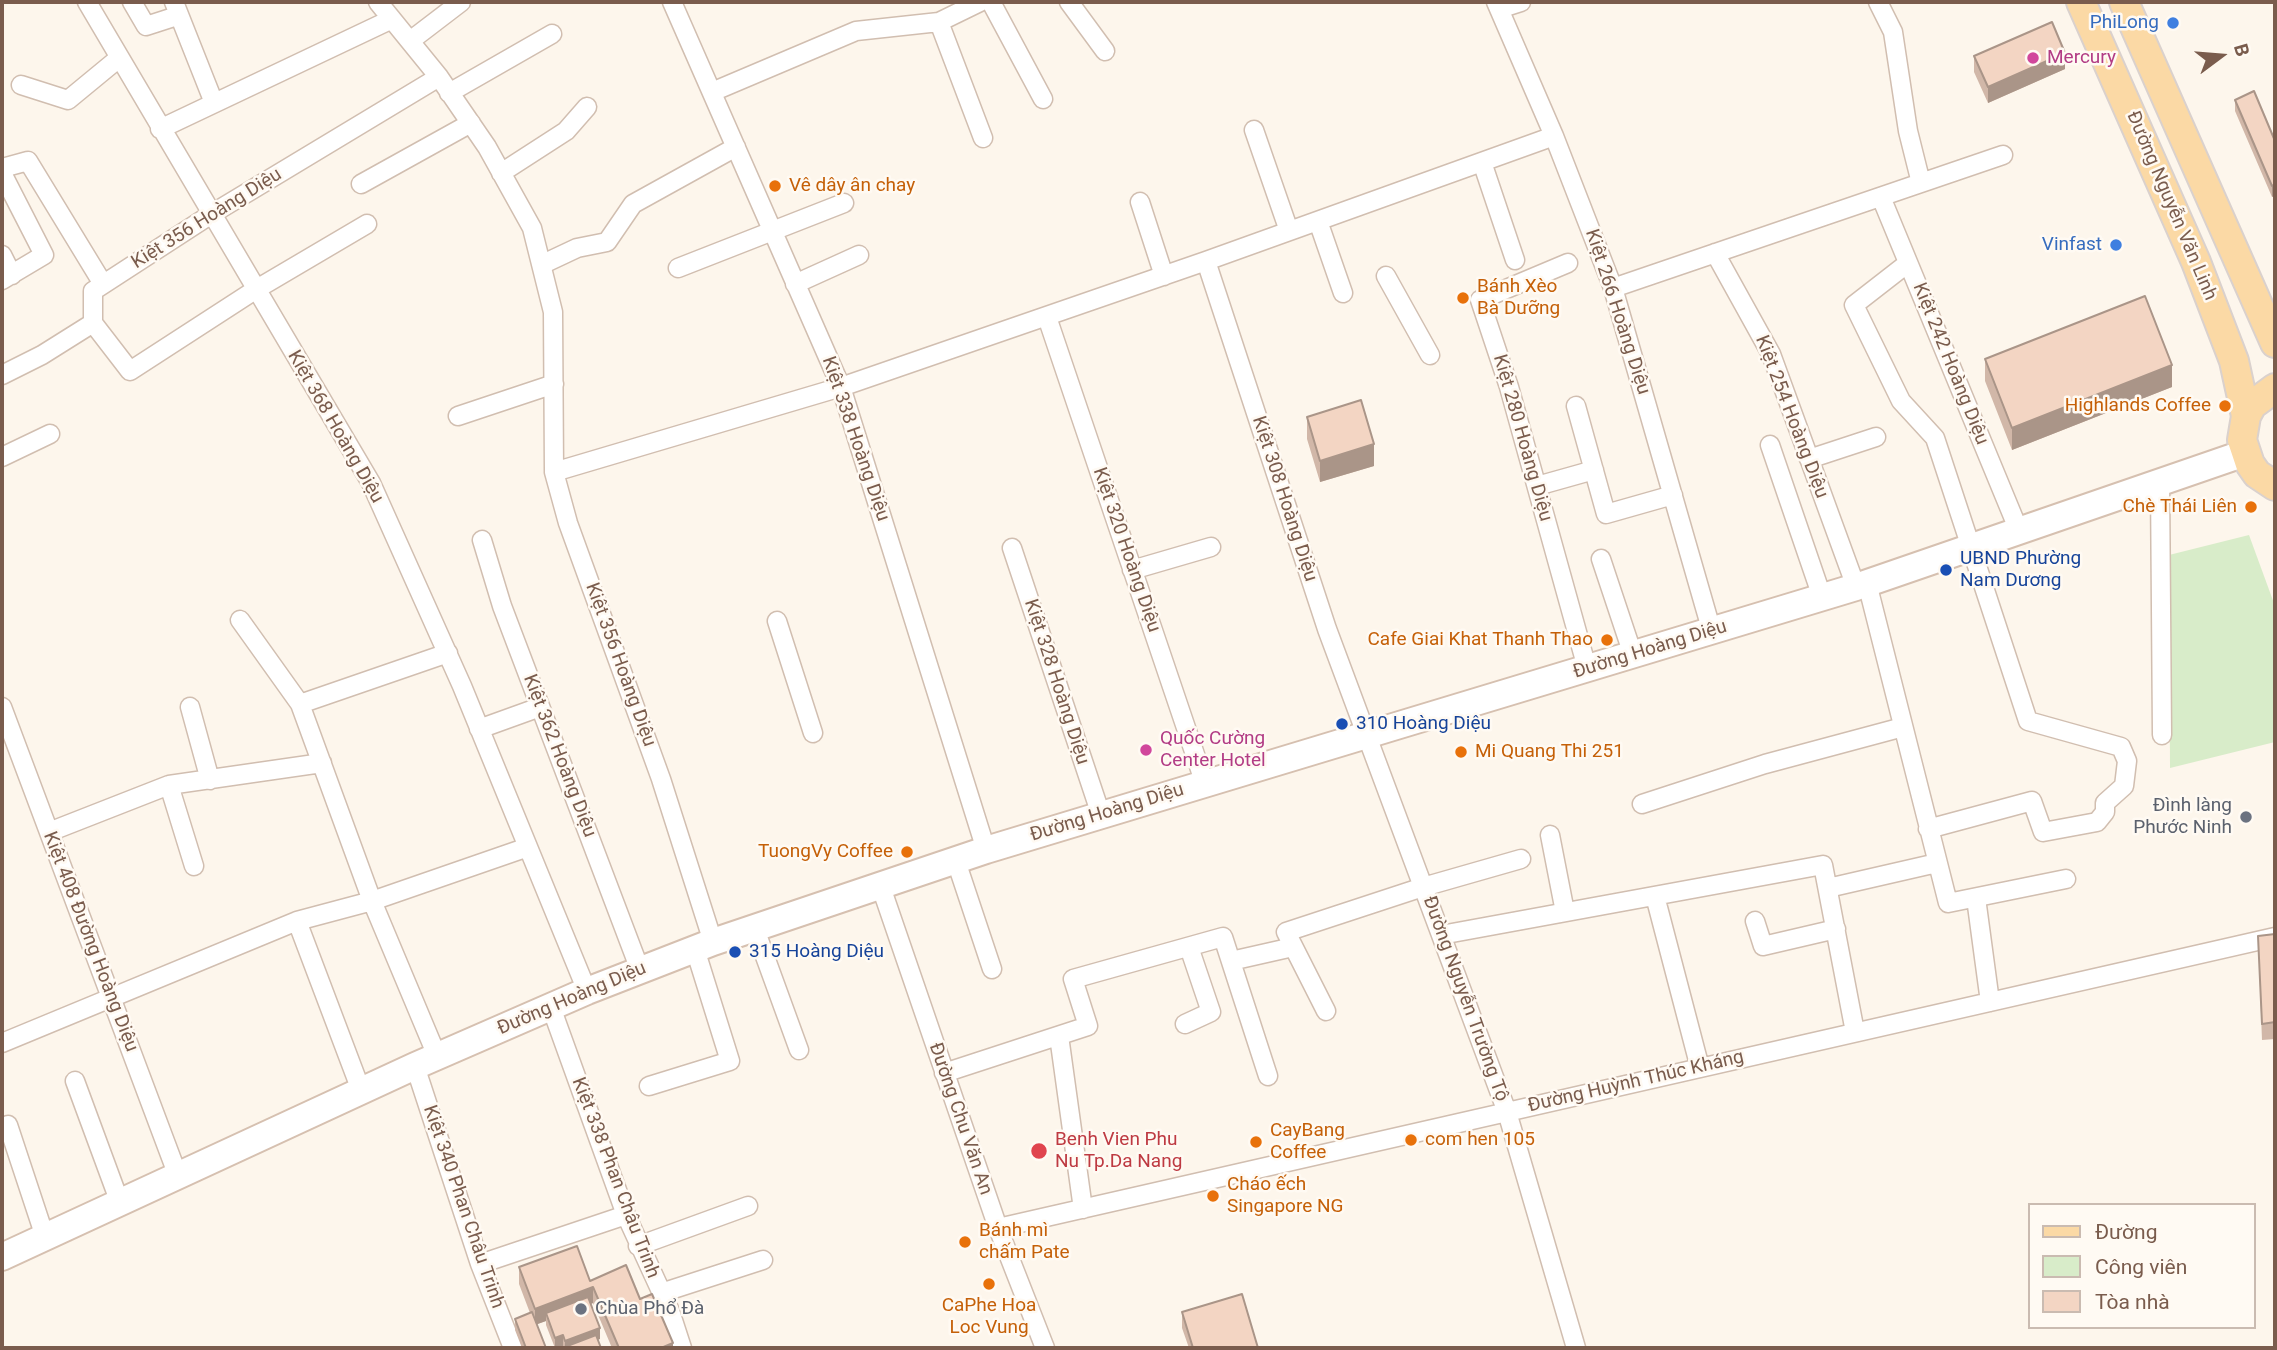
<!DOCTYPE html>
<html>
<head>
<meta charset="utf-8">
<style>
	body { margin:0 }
	#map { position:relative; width:2277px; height:1350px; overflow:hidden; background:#fdf6ec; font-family:Roboto,sans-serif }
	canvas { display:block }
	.frame { position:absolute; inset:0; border:4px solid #7a5c4d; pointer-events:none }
	.legend { position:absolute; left:2028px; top:1203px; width:228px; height:126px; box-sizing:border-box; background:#fffaf3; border:2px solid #cabbb1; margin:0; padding:9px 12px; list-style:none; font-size:21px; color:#7a5c4d }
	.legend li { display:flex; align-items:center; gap:14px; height:35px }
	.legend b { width:35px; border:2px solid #cabbb1 }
	.north { position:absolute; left:2186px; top:21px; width:70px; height:70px; -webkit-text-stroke:5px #fffaf3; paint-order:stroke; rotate:74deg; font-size:19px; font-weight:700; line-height:28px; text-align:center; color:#7a5c4d }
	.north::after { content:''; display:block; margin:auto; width:24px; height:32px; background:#7a5c4d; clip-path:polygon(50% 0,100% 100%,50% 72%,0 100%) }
</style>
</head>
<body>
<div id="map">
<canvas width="2277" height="1350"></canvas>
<div class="frame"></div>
<ul class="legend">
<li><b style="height:9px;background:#fbd9a5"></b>Đường</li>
<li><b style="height:19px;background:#d8ecc9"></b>Công viên</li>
<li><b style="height:19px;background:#f3d5c3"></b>Tòa nhà</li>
</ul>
<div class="north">B</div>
</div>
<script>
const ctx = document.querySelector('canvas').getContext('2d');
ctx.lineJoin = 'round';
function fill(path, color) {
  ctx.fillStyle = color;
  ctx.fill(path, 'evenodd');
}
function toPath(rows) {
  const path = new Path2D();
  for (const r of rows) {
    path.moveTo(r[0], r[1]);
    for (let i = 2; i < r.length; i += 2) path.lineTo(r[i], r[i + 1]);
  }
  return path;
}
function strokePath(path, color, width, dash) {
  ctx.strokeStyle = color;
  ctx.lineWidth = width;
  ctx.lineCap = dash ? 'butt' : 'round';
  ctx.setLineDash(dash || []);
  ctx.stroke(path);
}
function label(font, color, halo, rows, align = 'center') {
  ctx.font = font + ' Roboto,sans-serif';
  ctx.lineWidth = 5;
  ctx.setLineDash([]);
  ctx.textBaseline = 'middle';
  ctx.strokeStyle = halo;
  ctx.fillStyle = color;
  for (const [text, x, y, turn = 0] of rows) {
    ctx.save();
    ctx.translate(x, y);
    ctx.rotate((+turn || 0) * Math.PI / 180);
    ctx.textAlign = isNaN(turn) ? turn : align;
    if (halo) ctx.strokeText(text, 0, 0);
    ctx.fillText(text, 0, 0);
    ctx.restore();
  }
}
const green = toPath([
	[2249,535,2275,606,2275,742,2170,768,2169,555]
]);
const minor = toPath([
	[87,2,371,483,462,686,587,991],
	[132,2,146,26,177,16],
	[174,2,214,103],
	[378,2,439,77,487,147,532,228,553,312,554,472,568,523,661,779,713,942],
	[672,2,841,387,986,850],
	[991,2,1043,99],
	[1069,2,1105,51],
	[1496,2,1554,136,1613,288,1712,632],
	[1878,2,1893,32,1908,131,1921,183],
	[1499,9,1521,2],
	[939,22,983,138],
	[410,41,461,2],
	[21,85,68,100,119,58],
	[712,92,856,31,939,22,980,2],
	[449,93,552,34],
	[160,129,392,19],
	[1254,130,1289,231],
	[1482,162,1515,260],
	[2,168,28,161,103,284],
	[2,173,44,255,2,280],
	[501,173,566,131,587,107],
	[361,184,471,123],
	[1881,197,2019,531],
	[1140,202,1164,276],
	[1318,221,1343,293],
	[1715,253,1771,354,1856,587],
	[2,255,12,275],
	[1206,261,1327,629,1507,1112,1576,1348],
	[1568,263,1480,300,1509,387,1587,668],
	[1908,263,1854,305,1901,401,1935,438,2028,721,2121,747,2127,761,2124,786,2105,803,2105,812,2097,822,2043,832,2032,801,1928,829],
	[543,264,577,248,607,242,633,204,736,147],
	[678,268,844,203],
	[1386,276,1430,355],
	[795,284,859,255],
	[1613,288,2003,155],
	[1047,317,1205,784],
	[93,323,130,371,255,290,367,224],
	[2,375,42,355,93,323,93,291,210,215,439,77],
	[1576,406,1606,514,1673,495],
	[458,416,554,384],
	[1770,445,1822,597],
	[2,457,50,434],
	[1809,459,1876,437],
	[554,472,841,387,1206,261,1554,136],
	[2160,482,2162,735],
	[1537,486,1594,470],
	[482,540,502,606,640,970],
	[1012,548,1101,815],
	[1601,559,1633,655],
	[1132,570,1211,547],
	[1867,583,1948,903,2066,879],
	[240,620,300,704,372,901,437,1056],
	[777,621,813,733],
	[300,704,448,653],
	[2,707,178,1176],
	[190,707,210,780],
	[479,729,540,707],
	[1642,804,1765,764,1903,727],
	[49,832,169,785],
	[1550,835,1565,912],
	[956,861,992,969],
	[194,866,169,785,322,763],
	[881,887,998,1228,1045,1348],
	[1828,888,1937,863],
	[1655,896,1700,1068],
	[1976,898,1990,1002],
	[297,921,362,1093],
	[1755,921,1763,946,1836,929],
	[755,929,799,1050],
	[1441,935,1823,865,1855,1032],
	[1231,961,1293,947],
	[551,1007,626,1215,670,1311,682,1348],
	[1326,1011,1286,932,1423,887,1521,859],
	[1185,1024,1211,1012,1189,947],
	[1059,1036,1083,1209],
	[2,1043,297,921,372,901,528,847],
	[415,1066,480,1264,513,1348],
	[944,1073,1088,1026,1073,979,1223,937,1268,1076],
	[75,1081,120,1203],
	[649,1086,730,1061,695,949],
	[8,1125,45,1237],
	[998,1228,2275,937],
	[638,1246,748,1206],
	[480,1264,626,1215],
	[661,1293,763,1260]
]);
const secondary = toPath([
	[2,1257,415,1066,587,991,713,942,986,850,1856,587,2245,453]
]);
const primary = toPath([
	[2081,2,2196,262,2234,361,2246,416],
	[2124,2,2275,343],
	[2275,388,2252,405,2246,416,2242,440,2250,464,2257,474,2275,486]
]);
const wall = toPath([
	[1974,56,2065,69,1988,103,1974,72],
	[2235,100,2275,141,2275,195,2272,197,2235,111],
	[1985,359,2172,387,2012,450,1985,381],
	[1307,417,1374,466,1320,482,1307,439],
	[2275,934,2275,1039,2262,1040,2258,936],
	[519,1267,590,1281,640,1299,673,1348,612,1348,593,1303,591,1304,600,1339,564,1347,563,1346,555,1348,546,1325,546,1321,537,1324,546,1348,522,1348,515,1330,515,1319,530,1313,519,1284],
	[1182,1312,1258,1348,1189,1348,1182,1328]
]);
const shadedWall = toPath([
	[2065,53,2065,69,1988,103,1988,87],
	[2275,184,2275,195,2272,197,2272,186],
	[2172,365,2172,387,2012,450,2012,428],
	[1374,444,1374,466,1320,482,1320,461],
	[593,1287,593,1303,548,1320,546,1313,546,1321,535,1325,535,1309],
	[600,1328,600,1339,575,1348,565,1348,565,1341],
	[563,1335,563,1346,555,1348,555,1338],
	[673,1343,673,1348,661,1348]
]);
const building = toPath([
	[2052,22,2065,53,1988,87,1974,56,2052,22],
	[2254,91,2275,141,2275,184,2272,186,2235,100,2254,91],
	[2145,296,2172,365,2012,428,1985,359,2145,296],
	[1361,400,1374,444,1320,461,1307,417,1361,400],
	[2275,934,2275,1022,2262,1024,2258,936,2275,934],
	[577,1246,590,1281,626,1265,640,1299,652,1294,673,1343,661,1348,619,1348,593,1287,535,1309,519,1267,577,1246],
	[1242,1294,1258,1348,1193,1348,1182,1312,1242,1294],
	[588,1297,600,1328,565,1341,563,1335,555,1338,546,1313,588,1297],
	[532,1312,546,1348,526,1348,515,1319,532,1312],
	[596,1335,601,1348,562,1348,596,1335]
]);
const markers = [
	[2173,23,7,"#3f7fe0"],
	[2033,58,7,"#d1479c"],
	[775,186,7,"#e8710a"],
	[2116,245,7,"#3f7fe0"],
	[1463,298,7,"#e8710a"],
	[2225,406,7,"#e8710a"],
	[2251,507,7,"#e8710a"],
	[1946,570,7,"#1a4fb4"],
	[1607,640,7,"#e8710a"],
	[1342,724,7,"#1a4fb4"],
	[1146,750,7,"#d1479c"],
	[1461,752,7,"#e8710a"],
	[2246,817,7,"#6b7280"],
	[907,852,7,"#e8710a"],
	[735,952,7,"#1a4fb4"],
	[1411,1140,7,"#e8710a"],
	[1256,1142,7,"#e8710a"],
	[1039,1151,9,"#e0444e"],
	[1213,1196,7,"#e8710a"],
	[965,1242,7,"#e8710a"],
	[989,1284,7,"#e8710a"],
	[581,1309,7,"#6b7280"]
];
const shopNames = [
	["PhiLong",2159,23],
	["Vinfast",2102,245]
];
const hotelNames = [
	["Mercury",2047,58],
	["Quốc Cường",1160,739],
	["Center Hotel",1160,761]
];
const foodNames = [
	["Vê dây ân chay",789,186],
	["Bánh Xèo",1477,287],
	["Bà Dưỡng",1477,309],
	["Highlands Coffee",2211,406,"right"],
	["Chè Thái Liên",2237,507,"right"],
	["Cafe Giai Khat Thanh Thao",1593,640,"right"],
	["Mi Quang Thi 251",1475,752],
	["TuongVy Coffee",893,852,"right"],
	["CayBang",1270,1131],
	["Coffee",1270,1153],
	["com hen 105",1425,1140],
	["Cháo ếch",1227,1185],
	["Singapore NG",1227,1207],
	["Bánh mì",979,1231],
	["chấm Pate",979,1253],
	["CaPhe Hoa",989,1306,"center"],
	["Loc Vung",989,1328,"center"]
];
const streetNames = [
	["Đường Nguyễn Văn Linh",2171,206,67],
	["Kiệt 356 Hoàng Diệu",207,219,-32],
	["Kiệt 266 Hoàng Diệu",1617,312,72],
	["Kiệt 242 Hoàng Diệu",1950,364,68],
	["Kiệt 254 Hoàng Diệu",1791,417,69],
	["Kiệt 368 Hoàng Diệu",335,427,60],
	["Kiệt 280 Hoàng Diệu",1522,438,74],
	["Kiệt 338 Hoàng Diệu",855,439,71],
	["Kiệt 308 Hoàng Diệu",1284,499,72],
	["Kiệt 320 Hoàng Diệu",1126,550,71],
	["Đường Hoàng Diệu",1650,650,-17],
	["Kiệt 356 Hoàng Diệu",620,665,70],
	["Kiệt 328 Hoàng Diệu",1056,682,72],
	["Kiệt 362 Hoàng Diệu",559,756,69],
	["Đường Hoàng Diệu",1107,813,-17],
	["Kiệt 408 Đường Hoàng Diệu",90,942,69],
	["Đường Hoàng Diệu",572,999,-23],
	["Đường Nguyễn Trường Tộ",1465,999,70],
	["Đường Huỳnh Thúc Kháng",1636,1082,-13],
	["Đường Chu Văn An",960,1119,71],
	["Kiệt 338 Phan Châu Trinh",615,1178,69],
	["Kiệt 340 Phan Châu Trinh",463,1207,71]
];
const transitNames = [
	["UBND Phường",1960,559],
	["Nam Dương",1960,581],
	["310 Hoàng Diệu",1356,724],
	["315 Hoàng Diệu",749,952]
];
const worshipNames = [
	["Đình làng",2232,806],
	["Phước Ninh",2232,828],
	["Chùa Phổ Đà",595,1309,"left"]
];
const healthNames = [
	["Benh Vien Phu",1055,1140],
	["Nu Tp.Da Nang",1055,1162]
];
fill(green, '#d8ecc9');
strokePath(minor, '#d1beb0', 21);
strokePath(secondary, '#d6c0b0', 30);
strokePath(primary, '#dad1cd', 32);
strokePath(minor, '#fff', 18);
strokePath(secondary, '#fff', 26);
strokePath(primary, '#fbd9a5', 28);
fill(wall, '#d1b7a8');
fill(shadedWall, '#aa9588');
fill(building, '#f3d5c3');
strokePath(building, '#aa9588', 2);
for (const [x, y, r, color] of markers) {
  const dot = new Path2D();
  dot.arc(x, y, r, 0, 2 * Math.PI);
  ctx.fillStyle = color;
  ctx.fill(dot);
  strokePath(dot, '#fffaf3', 2.5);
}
label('19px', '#366cbe', '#fffaf3', shopNames, 'right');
label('19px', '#b23c85', '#fffaf3', hotelNames, 'left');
label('19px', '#c56008', '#fffaf3', foodNames, 'left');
label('19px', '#7a5c4d', '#fffaf3', streetNames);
label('19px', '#164399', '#fffaf3', transitNames, 'left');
label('19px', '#5b616d', '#fffaf3', worshipNames, 'right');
label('19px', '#be3a42', '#fffaf3', healthNames, 'left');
</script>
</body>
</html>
